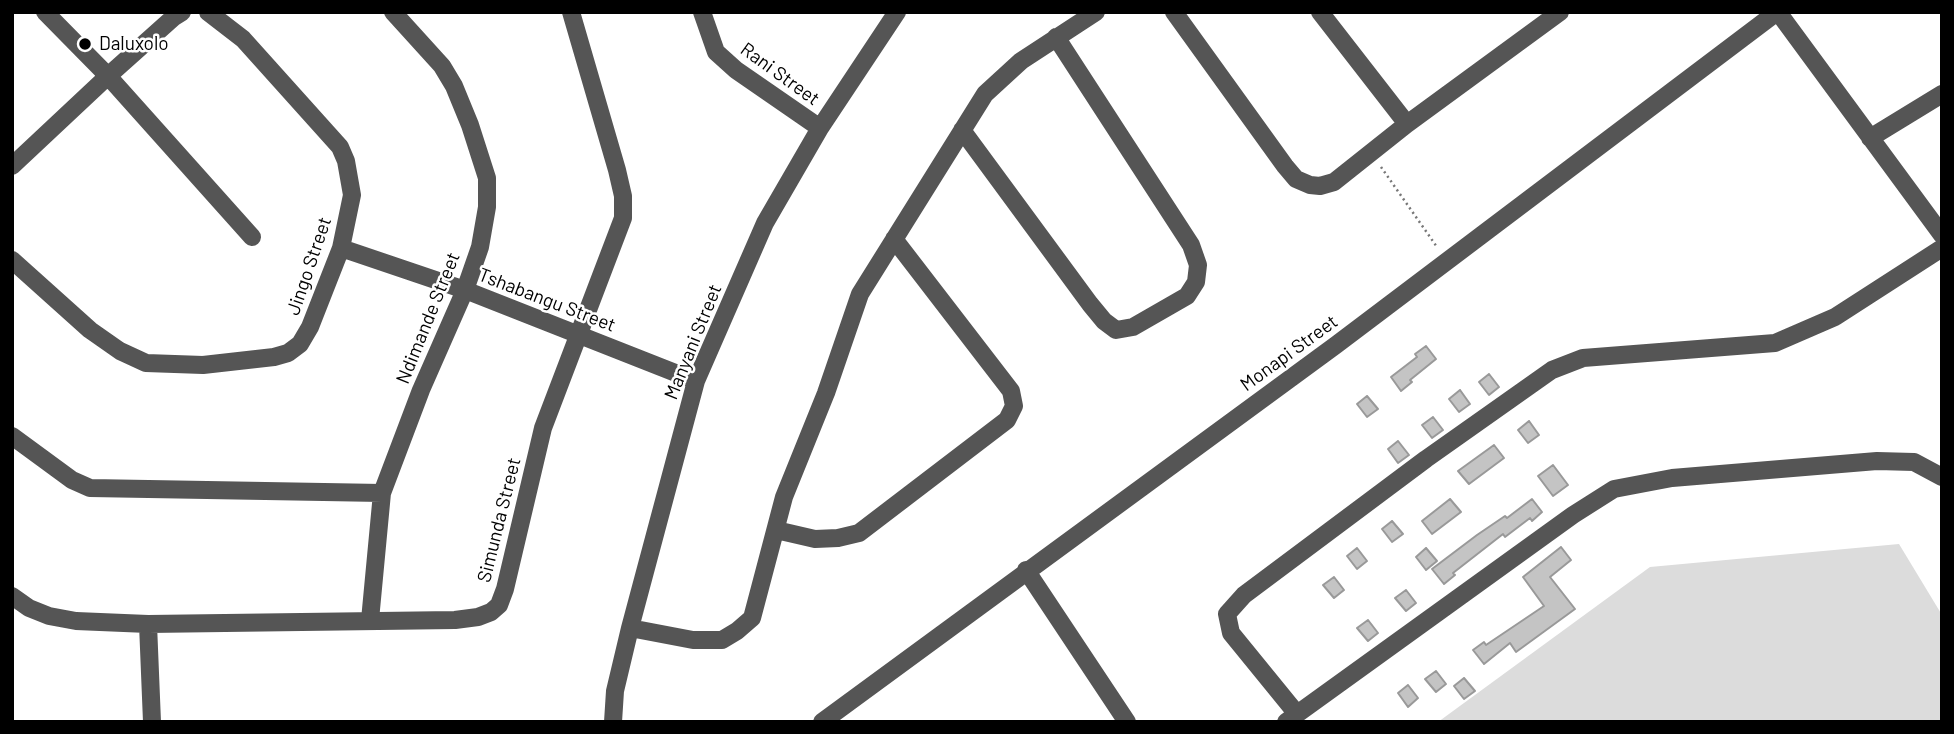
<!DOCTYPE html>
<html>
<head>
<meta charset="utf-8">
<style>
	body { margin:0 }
	#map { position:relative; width:1954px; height:734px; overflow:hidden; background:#fff; font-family:Barlow,sans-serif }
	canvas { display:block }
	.frame { position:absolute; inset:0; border:14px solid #000; pointer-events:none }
</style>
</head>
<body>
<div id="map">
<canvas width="1954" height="734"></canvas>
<div class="frame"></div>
</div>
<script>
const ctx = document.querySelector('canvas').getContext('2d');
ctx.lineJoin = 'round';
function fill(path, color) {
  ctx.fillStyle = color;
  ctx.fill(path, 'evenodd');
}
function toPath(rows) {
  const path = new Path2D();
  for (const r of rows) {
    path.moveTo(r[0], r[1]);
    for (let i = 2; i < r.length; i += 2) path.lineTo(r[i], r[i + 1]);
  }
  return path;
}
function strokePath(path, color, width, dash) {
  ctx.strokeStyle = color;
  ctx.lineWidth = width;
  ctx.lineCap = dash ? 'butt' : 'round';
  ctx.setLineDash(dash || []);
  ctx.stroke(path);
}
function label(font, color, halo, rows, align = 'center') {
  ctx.font = font + ' Barlow,sans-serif';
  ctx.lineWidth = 5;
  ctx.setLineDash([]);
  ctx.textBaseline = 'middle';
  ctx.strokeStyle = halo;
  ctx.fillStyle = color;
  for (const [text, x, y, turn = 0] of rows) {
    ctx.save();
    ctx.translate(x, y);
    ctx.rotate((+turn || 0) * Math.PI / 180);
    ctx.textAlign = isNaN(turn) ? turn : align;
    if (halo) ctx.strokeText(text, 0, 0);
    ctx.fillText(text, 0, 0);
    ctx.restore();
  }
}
const green = toPath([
	[1899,544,1942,615,1942,722,1438,722,1650,567]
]);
const building = toPath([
	[1426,346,1436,359,1410,380,1412,382,1401,391,1391,377,1417,357,1415,354,1426,346],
	[1489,374,1499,387,1489,395,1479,382,1489,374],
	[1460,390,1470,404,1459,412,1449,399,1460,390],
	[1367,396,1378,409,1367,417,1357,404,1367,396],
	[1433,417,1443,430,1432,438,1422,425,1433,417],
	[1529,421,1539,435,1528,443,1518,430,1529,421],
	[1398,441,1409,455,1398,463,1388,449,1398,441],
	[1494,445,1504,458,1469,484,1458,471,1494,445],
	[1553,465,1568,485,1553,496,1538,476,1553,465],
	[1450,499,1461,512,1432,534,1422,521,1450,499],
	[1532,499,1542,512,1532,521,1530,518,1505,537,1503,534,1453,573,1455,575,1444,584,1432,569,1477,535,1505,516,1507,518,1532,499],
	[1392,521,1403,534,1392,542,1382,529,1392,521],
	[1561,547,1571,560,1550,577,1575,609,1516,652,1510,643,1484,664,1473,650,1484,642,1486,645,1544,606,1523,577,1561,547],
	[1357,548,1367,561,1357,569,1347,556,1357,548],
	[1426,548,1437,561,1426,570,1416,557,1426,548],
	[1334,577,1344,590,1334,598,1323,585,1334,577],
	[1406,590,1416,603,1406,611,1395,598,1406,590],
	[1368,620,1378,633,1368,641,1357,628,1368,620],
	[1436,671,1446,684,1436,692,1425,679,1436,671],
	[1464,678,1475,691,1464,699,1454,686,1464,678],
	[1408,685,1418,698,1408,707,1398,693,1408,685]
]);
const path = toPath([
	[1381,167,1437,247]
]);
const minor = toPath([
	[45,12,108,76,252,237],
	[702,12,716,52,736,70,820,128],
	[1174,12,1285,166,1296,179,1310,185,1320,186,1334,182,1407,124,1560,12],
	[1320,12,1407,124],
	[1778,12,1942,235],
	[962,130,1090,304,1104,321,1116,330,1133,327,1187,296,1196,282,1198,265,1191,245,1056,37],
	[1870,138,1942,94],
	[12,166,108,76,174,17,182,12],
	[341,248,465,290,696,381],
	[12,260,90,330,120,351,146,363,203,365,274,357,288,353,300,344,310,327,341,248,352,195,346,161,340,147,243,39,208,12],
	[12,436,72,480,90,488,382,493],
	[776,530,815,539,838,538,859,533,1007,420,1014,406,1011,391,894,239],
	[1026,570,1127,722],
	[12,596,29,608,49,616,76,621,148,624,455,620,478,617,491,612,499,605,505,589,543,428,623,218,623,196,617,170,571,12],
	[370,620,382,493,421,390,465,290,480,247,487,207,487,178,470,125,454,86,442,66,393,12],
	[148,624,152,722],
	[630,628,693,640,722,640,737,631,752,618,784,497,826,393,860,294,985,94,1021,61,1096,12],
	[1297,714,1231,633,1227,614,1244,595,1426,459,1552,370,1583,358,1775,343,1835,317,1942,248],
	[613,722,615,691,630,628,696,381,765,223,820,128,897,12],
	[822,722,1336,345,1777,12],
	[1286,722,1573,515,1614,489,1672,478,1877,461,1914,462,1942,477]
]);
const markers = [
	[85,44,7,"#000"]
];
const poiNames = [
	["Daluxolo",99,44]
];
const streetNames = [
	["Rani Street",780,74,36],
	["Jingo Street",309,266,-71],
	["Tshabangu Street",547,300,21],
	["Ndimande Street",428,318,-68],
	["Manyani Street",693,342,-68],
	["Monapi Street",1289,353,-36],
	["Simunda Street",499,520,-76]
];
fill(green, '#dcdcdc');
fill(building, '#c4c4c4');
strokePath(building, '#999', 2);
strokePath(path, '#777', 2.5, [2, 3.5]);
strokePath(minor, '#555', 18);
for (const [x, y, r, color] of markers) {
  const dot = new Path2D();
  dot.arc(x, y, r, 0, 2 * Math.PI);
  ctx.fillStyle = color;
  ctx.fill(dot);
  strokePath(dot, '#fff', 2.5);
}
label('19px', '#000', '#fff', poiNames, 'left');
label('19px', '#000', '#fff', streetNames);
</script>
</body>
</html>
